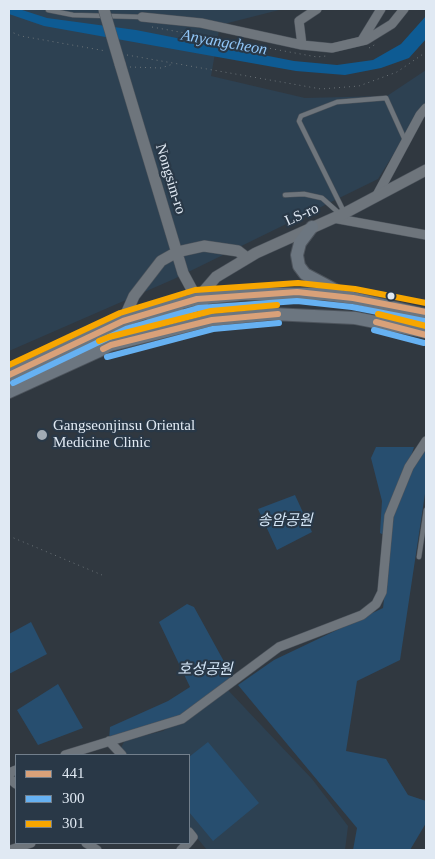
<!DOCTYPE html>
<html>
<head>
<meta charset="utf-8">
<style>
	body { margin:0 }
	#map { position:relative; width:435px; height:859px; overflow:hidden; background:#303840; font-family:"Times New Roman",serif }
	canvas { display:block }
	.frame { position:absolute; inset:0; border:10px solid #e0e9f3; pointer-events:none }
	.legend { position:absolute; left:15px; top:754px; width:175px; height:90px; box-sizing:border-box; background:#293847; border:1px solid #727f8c; margin:0; padding:6px 9px; list-style:none; font-size:15px; color:#e0e9f3 }
	.legend li { display:flex; align-items:center; gap:10px; height:25px }
	.legend b { width:25px; border:1px solid #727f8c }
</style>
</head>
<body>
<div id="map">
<canvas width="435" height="859"></canvas>
<div class="frame"></div>
<ul class="legend">
<li><b style="height:6px;background:#d9a179"></b>441</li>
<li><b style="height:6px;background:#66b1f2"></b>300</li>
<li><b style="height:6px;background:#f7a600"></b>301</li>
</ul>
</div>
<script>
const ctx = document.querySelector('canvas').getContext('2d');
ctx.lineJoin = 'round';
function fill(path, color) {
  ctx.fillStyle = color;
  ctx.fill(path, 'evenodd');
}
function toPath(rows) {
  const path = new Path2D();
  for (const r of rows) {
    path.moveTo(r[0], r[1]);
    for (let i = 2; i < r.length; i += 2) path.lineTo(r[i], r[i + 1]);
  }
  return path;
}
function strokePath(path, color, width, dash) {
  ctx.strokeStyle = color;
  ctx.lineWidth = width;
  ctx.lineCap = dash ? 'butt' : 'round';
  ctx.setLineDash(dash || []);
  ctx.stroke(path);
}
function label(font, color, halo, rows, align = 'center') {
  ctx.font = font + ' "Times New Roman","Noto Sans KR",serif';
  ctx.lineWidth = 4.5;
  ctx.setLineDash([]);
  ctx.textBaseline = 'middle';
  ctx.strokeStyle = halo;
  ctx.fillStyle = color;
  for (const [text, x, y, turn = 0] of rows) {
    ctx.save();
    ctx.translate(x, y);
    ctx.rotate((+turn || 0) * Math.PI / 180);
    ctx.textAlign = isNaN(turn) ? turn : align;
    if (halo) ctx.strokeText(text, 0, 0);
    ctx.fillText(text, 0, 0);
    ctx.restore();
  }
}
const built = toPath([
	[9,9,283,9,220,25,211,76,305,98,387,96,426,70,426,102,378,179,174,279,9,351],
	[227,689,312,779,348,826,345,850,207,850,189,828,189,755,127,755,121,748,125,740,163,731]
]);
const green = toPath([
	[376,447,414,447,386,536,380,533,382,501,371,458],
	[426,447,426,487,400,660,357,681,346,751,386,759,408,795,426,801,426,823,410,850,353,850,357,828,238,685,274,660,383,608,394,514,412,468],
	[295,495,312,532,277,550,258,509],
	[187,604,194,607,232,676,199,705,161,727,109,741,110,727,168,701,190,687,159,622],
	[31,622,47,654,9,674,9,634],
	[58,684,83,728,38,745,17,710],
	[208,742,259,803,213,841,189,812,189,757]
]);
const water = toPath([
	[9,9,19,9,47,18,136,30,294,61,337,65,373,60,401,44,426,16,426,39,409,58,381,68,345,75,296,71,44,26,9,14]
]);
const path = toPath([
	[152,27,317,57,326,56],
	[9,31,21,36,106,51],
	[369,48,376,44],
	[127,55,321,89,359,86,397,72,426,52],
	[130,67,161,68,173,64],
	[9,536,102,575]
]);
const lane = toPath([
	[48,10,73,15,142,17],
	[285,195,304,194,322,198,340,214],
	[344,212,299,121,301,116,337,102,386,98,405,140],
	[419,557,426,510]
]);
const street = toPath([
	[142,17,201,23,302,45,332,48,366,40,392,24,404,9],
	[362,40,381,9],
	[302,45,299,21,317,9],
	[377,195,420,115,426,108],
	[333,218,426,235],
	[109,741,122,755],
	[65,755,182,719,279,647,362,615,376,604,382,592,389,516,409,467,426,441],
	[9,773,16,770],
	[9,778,16,784],
	[189,832,193,837,189,842],
	[86,843,97,850],
	[10,850,31,843],
	[181,850,188,843]
]);
const secondary = toPath([
	[120,64,183,273,197,299,212,320],
	[197,299,216,277,256,253,345,213,426,170],
	[123,321,134,296,161,261,177,252,204,246,238,251,247,258]
]);
const primary = toPath([
	[312,227,300,243,297,255,299,266,305,274,337,291],
	[111,345,212,320,272,314,355,318,426,332],
	[9,375,123,321,151,311,197,299,245,294,323,294,353,298,426,315],
	[9,392,99,351,177,310]
]);
const secondaryBridge = toPath([
	[104,10,120,64]
]);
const bus1 = toPath([
	[376,322,426,335],
	[103,349,111,345,212,320,278,314],
	[9,375,123,321,197,299,297,292,353,298,426,312]
]);
const bus2 = toPath([
	[374,330,424,343],
	[107,357,213,329,279,323],
	[13,383,126,329,199,308,297,301,352,307,424,321]
]);
const bus3 = toPath([
	[378,314,426,326],
	[99,341,109,337,211,311,277,305],
	[9,365,120,313,195,290,298,283,355,289,426,303]
]);
const markers = [
	[391,296,4.5,"#e0e9f3"],
	[42,435,6,"#a2abb4"]
];
const streetNames = [
	["Nongsim-ro",170,179,73],
	["LS-ro",302,215,-24]
];
const poiNames = [
	["Gangseonjinsu Oriental",53,426],
	["Medicine Clinic",53,443]
];
const parkNames = [
	["송암공원",285,521],
	["호성공원",205,670]
];
const waterNames = [
	["Anyangcheon",224,43,10]
];
fill(built, '#2d4152');
fill(green, '#274e6f');
fill(water, '#0e5b93');
strokePath(lane, '#4d545c', 5.5);
strokePath(street, '#4d545c', 10);
strokePath(secondary, '#4d545c', 12);
strokePath(primary, '#4d545c', 14);
strokePath(path, '#6c7479', 1, [1, 4]);
strokePath(lane, '#6e757c', 4.5);
strokePath(street, '#6e757c', 9);
strokePath(secondary, '#6e757c', 11);
strokePath(primary, '#6c7680', 12);
strokePath(secondaryBridge, '#4d545c', 12, []);
strokePath(secondaryBridge, '#6e757c', 11);
strokePath(bus1, '#d9a179', 6);
strokePath(bus2, '#66b1f2', 6);
strokePath(bus3, '#f7a600', 6);
for (const [x, y, r, color] of markers) {
  const dot = new Path2D();
  dot.arc(x, y, r, 0, 2 * Math.PI);
  ctx.fillStyle = color;
  ctx.fill(dot);
  strokePath(dot, '#293847', 2);
}
label('15px', '#e0e9f3', '#293847', streetNames);
label('15px', '#e0e9f3', '#293847', poiNames, 'left');
label('italic 15px', '#d3e5f6', '#293847', parkNames);
label('italic 16px', '#91c7f9', '#293847', waterNames);
</script>
</body>
</html>
